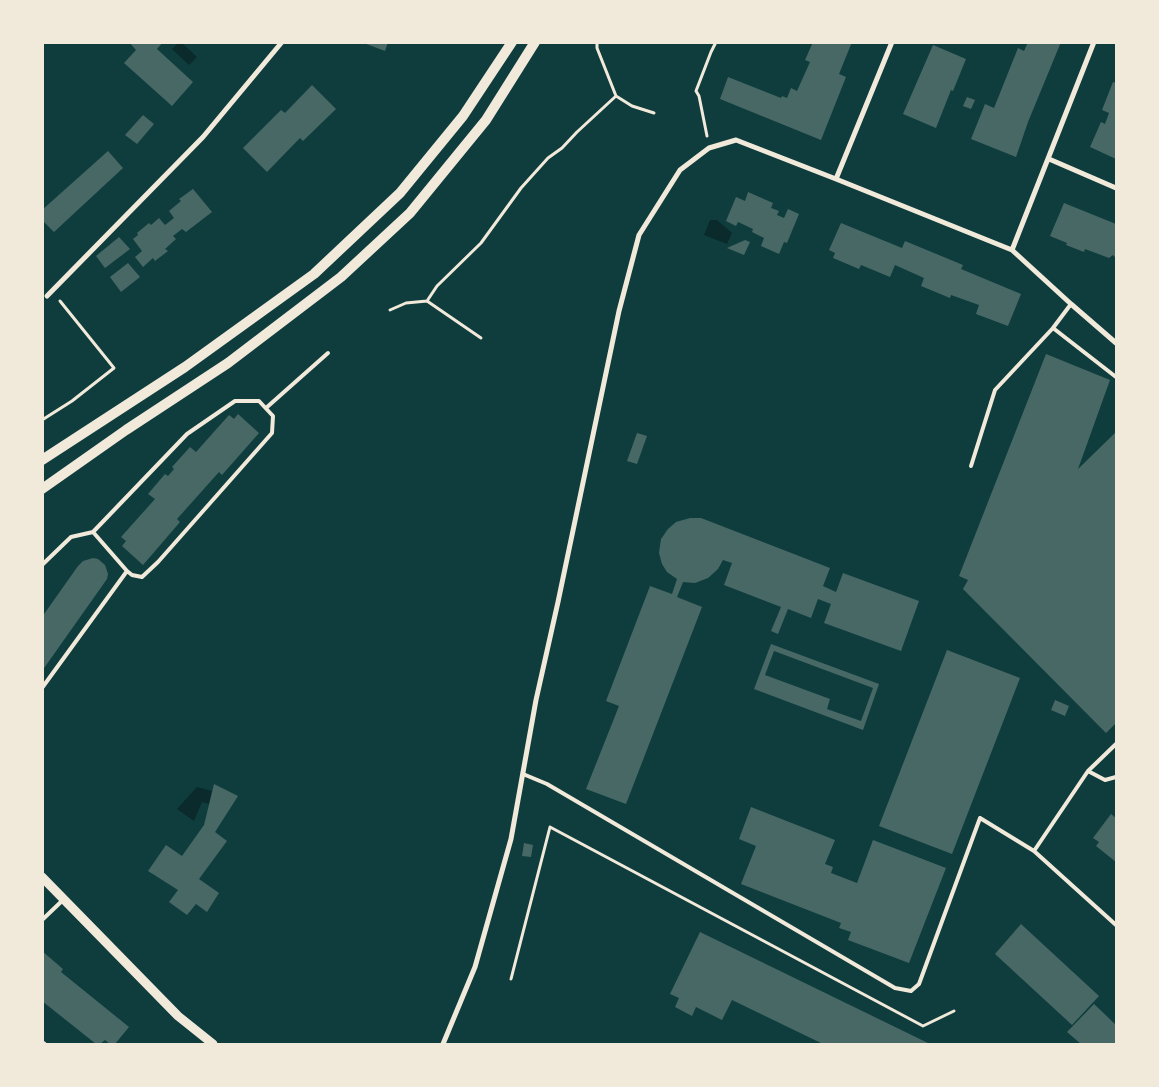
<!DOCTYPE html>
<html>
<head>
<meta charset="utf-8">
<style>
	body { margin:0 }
	#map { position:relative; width:1159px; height:1087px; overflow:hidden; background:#0f3d3e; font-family:Ubuntu,sans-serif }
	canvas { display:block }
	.frame { position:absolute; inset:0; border:44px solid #f1e9da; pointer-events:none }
</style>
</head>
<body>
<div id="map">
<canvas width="1159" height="1087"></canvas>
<div class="frame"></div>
</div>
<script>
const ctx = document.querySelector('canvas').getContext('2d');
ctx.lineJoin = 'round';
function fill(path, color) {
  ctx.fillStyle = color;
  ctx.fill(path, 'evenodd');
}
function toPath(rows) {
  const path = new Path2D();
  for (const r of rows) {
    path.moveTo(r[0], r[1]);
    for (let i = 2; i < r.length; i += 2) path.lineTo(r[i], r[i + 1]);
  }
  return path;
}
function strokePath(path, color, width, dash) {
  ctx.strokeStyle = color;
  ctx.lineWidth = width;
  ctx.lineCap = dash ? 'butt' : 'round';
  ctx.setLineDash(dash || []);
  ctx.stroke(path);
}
const water = toPath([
	[178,43,182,43,197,57,189,65,172,49],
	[710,220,717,220,732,233,727,244,704,235],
	[197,787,212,791,209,804,202,802,194,821,177,809]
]);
const building = toPath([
	[129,42,163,42,157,49,193,82,172,106,124,63,136,50],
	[361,42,388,42,385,51],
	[813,42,852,42,839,74,846,77,821,140,720,99,728,77,781,98,782,96,787,98,791,88,797,91,810,62,805,60],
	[1028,42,1061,42,1028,122,1016,157,971,139,985,104,994,108,1018,48,1024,51],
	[933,45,966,59,953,91,951,90,936,128,903,114],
	[1113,82,1116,83,1116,159,1090,147,1101,122,1105,124,1109,113,1102,110],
	[312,85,336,109,303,141,300,138,267,172,243,148,281,110,285,113],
	[967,97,975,100,971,109,963,106],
	[143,115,154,124,137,144,125,135],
	[108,151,123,168,54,232,42,220,42,210],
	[193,189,212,212,186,232,182,229,173,236,176,239,165,249,168,251,155,261,153,258,143,267,135,257,142,251,133,239,138,235,137,233,149,223,151,225,159,218,165,225,174,218,169,211,181,201,179,199],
	[748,192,773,203,771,208,779,211,777,215,784,218,788,209,799,214,787,243,784,242,779,254,761,246,764,238,752,232,753,229,738,222,736,226,726,221,736,197,745,201],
	[1064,203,1116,224,1116,258,1113,255,1109,258,1085,249,1084,252,1066,245,1067,243,1050,236],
	[841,223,902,248,905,241,963,265,961,269,1021,294,1008,326,976,314,979,305,951,295,950,298,921,286,924,278,895,265,890,277,861,265,859,269,833,258,835,253,829,250],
	[119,237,130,249,105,268,96,256],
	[745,240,750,242,744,255,727,248],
	[128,263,140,277,121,292,110,277],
	[1046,354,1110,380,1078,469,1116,432,1116,723,1106,733,963,589,968,580,959,576],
	[238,414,259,433,222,475,219,472,177,519,180,522,143,565,122,546,126,541,121,537,155,499,148,494,165,474,168,476,174,469,172,467,190,447,196,452,229,415,234,419],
	[637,433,647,436,637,464,627,461],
	[690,518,701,518,830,568,823,586,836,592,843,573,919,601,901,651,824,623,831,604,818,599,811,618,788,609,778,634,771,631,781,607,724,585,732,563,723,560,718,569,708,578,695,583,683,582,677,597,702,607,626,804,586,789,619,706,606,701,650,586,672,594,677,579,667,572,662,564,659,553,661,539,668,529,676,522],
	[93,558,98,559,105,565,108,574,107,579,42,671,42,617,78,566,83,561],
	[771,644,879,684,863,730,754,689],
	[774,651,873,688,861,721,827,709,830,699,765,675],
	[947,650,1020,678,952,854,879,826],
	[1055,700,1069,706,1065,716,1051,710],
	[214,784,238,796,215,832,227,841,199,879,219,893,207,912,196,904,187,915,169,902,178,890,148,871,166,845,182,856,204,825],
	[751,807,835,840,825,864,833,867,831,873,857,883,873,840,946,868,909,963,848,940,851,932,839,928,841,923,741,884,756,846,739,839],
	[1111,814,1116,818,1116,862,1096,846,1099,842,1093,838],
	[524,843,533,845,531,857,522,856],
	[1021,924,1099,996,1072,1025,995,954],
	[700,932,930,1044,823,1044,732,1000,722,1020,696,1007,692,1016,675,1007,679,998,670,994],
	[42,951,63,969,61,972,129,1027,115,1044,110,1044,105,1040,100,1044,96,1044,42,1001],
	[1094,1004,1116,1025,1116,1044,1081,1044,1067,1032]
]);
const path = toPath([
	[616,96,632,106,654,113],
	[707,136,699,96,696,91,711,52,716,42],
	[390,310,406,303,427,301],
	[481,338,427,301,437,286,481,243,521,188,548,158,562,148,577,132,616,96,597,48,597,42],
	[42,420,72,401,114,368,60,301],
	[511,979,550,827,923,1026,954,1011]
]);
const service = toPath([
	[1071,304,1053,328,1116,377],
	[266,408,328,353],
	[971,466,995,390,1053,328],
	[93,532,127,571],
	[42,565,71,537,93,532,187,434,235,401,259,401,273,416,272,433,158,562,142,577,132,575,127,571,42,688],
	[1088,771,1116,744],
	[523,774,547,784,895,988,911,991,919,984,980,818,1034,851],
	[1116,777,1105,780,1088,771,1034,851,1116,925],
	[42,920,63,900]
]);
const minor = toPath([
	[1049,159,1116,188],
	[836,179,892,42],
	[1012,250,1094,42],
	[47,296,203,137,282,42],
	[42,1043,44,1044],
	[443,1044,475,967,511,839,536,700,558,602,619,311,639,235,680,170,709,148,736,140,836,179,1012,250,1071,304,1116,343]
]);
const tertiary = toPath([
	[42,877,178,1016,213,1044]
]);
const secondary = toPath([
	[42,460,185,367,314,274,400,193,463,116,512,42],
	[42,489,126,430,228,363,341,277,410,213,486,120,535,42]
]);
fill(water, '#0a2a2b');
fill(building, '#486865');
strokePath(path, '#f1e9da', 3);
strokePath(service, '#f1e9da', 4);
strokePath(minor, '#f1e9da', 5);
strokePath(tertiary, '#f1e9da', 9);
strokePath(secondary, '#f1e9da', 10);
</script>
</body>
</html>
